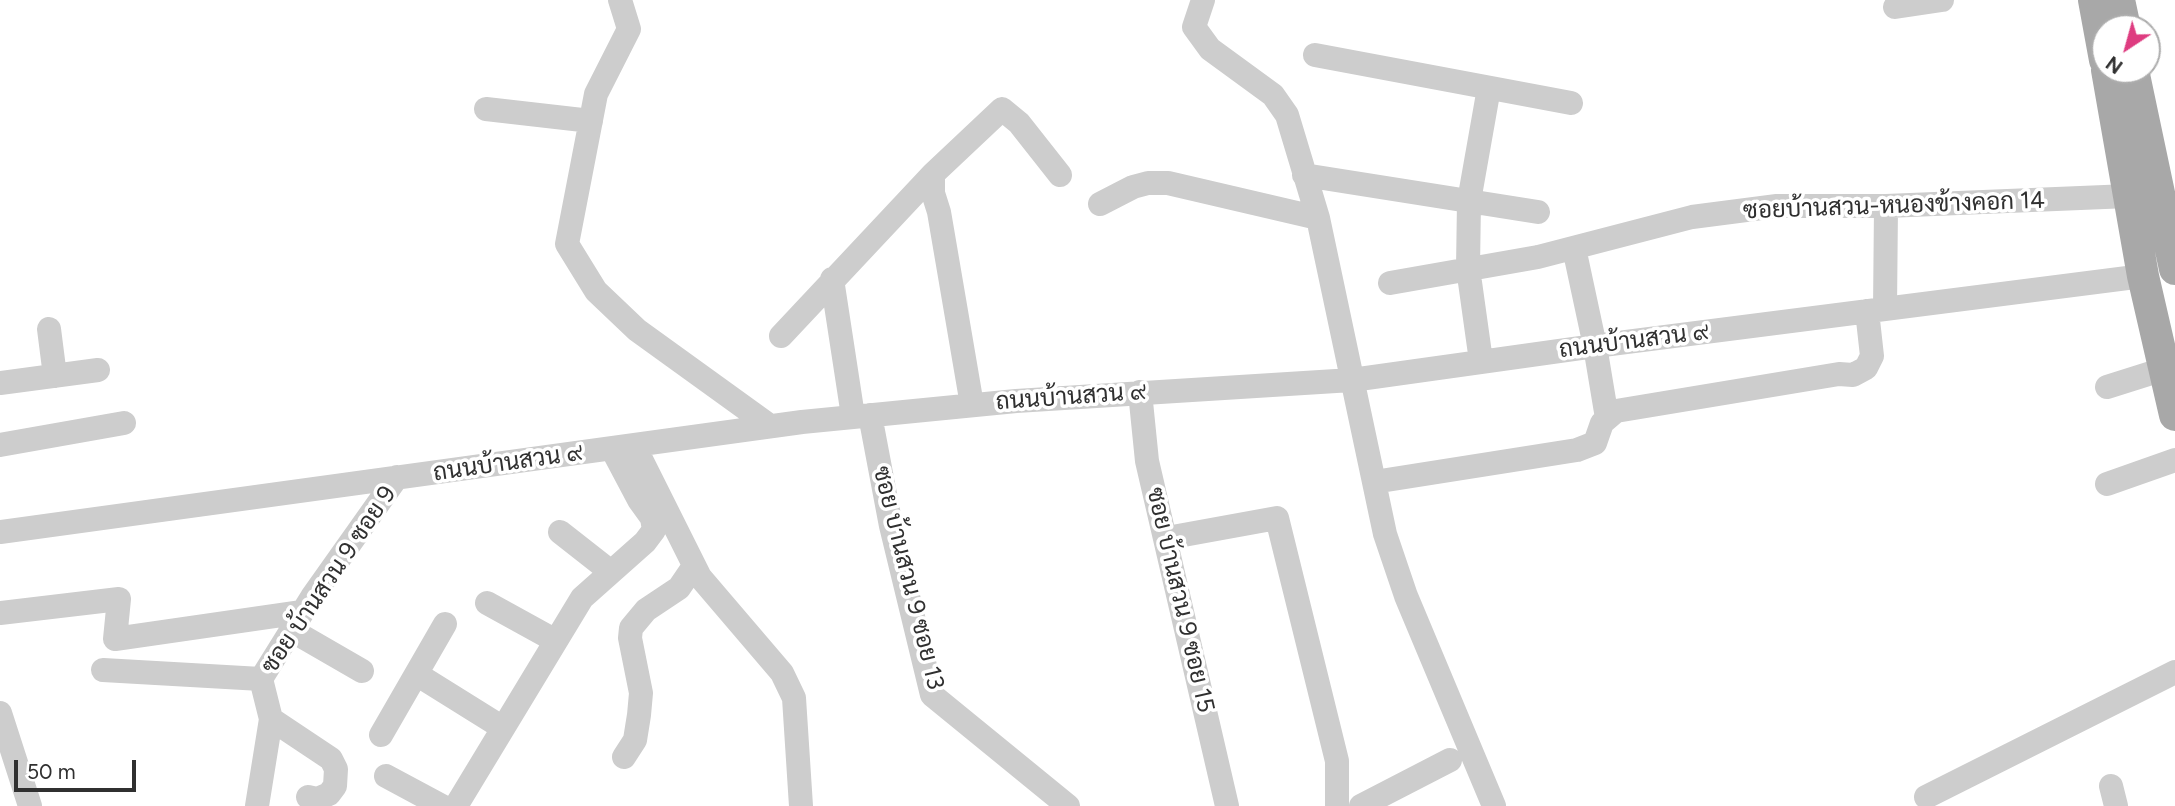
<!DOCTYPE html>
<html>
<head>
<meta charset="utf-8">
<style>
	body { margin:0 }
	#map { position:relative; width:2175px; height:806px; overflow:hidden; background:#fff; font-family:Figtree,sans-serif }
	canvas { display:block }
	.north { position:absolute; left:2091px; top:14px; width:70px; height:70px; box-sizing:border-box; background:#fff; border:2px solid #acacac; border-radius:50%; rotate:216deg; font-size:19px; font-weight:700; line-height:28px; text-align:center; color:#303030 }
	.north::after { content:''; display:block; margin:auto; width:24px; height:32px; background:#de3c80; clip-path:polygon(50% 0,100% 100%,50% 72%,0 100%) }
	.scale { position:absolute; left:14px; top:760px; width:122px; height:32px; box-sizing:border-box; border:4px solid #303030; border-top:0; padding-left:9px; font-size:21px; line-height:24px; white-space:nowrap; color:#303030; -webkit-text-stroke:5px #fff; paint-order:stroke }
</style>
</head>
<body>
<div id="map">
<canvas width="2175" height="806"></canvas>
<div class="north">N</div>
<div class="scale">50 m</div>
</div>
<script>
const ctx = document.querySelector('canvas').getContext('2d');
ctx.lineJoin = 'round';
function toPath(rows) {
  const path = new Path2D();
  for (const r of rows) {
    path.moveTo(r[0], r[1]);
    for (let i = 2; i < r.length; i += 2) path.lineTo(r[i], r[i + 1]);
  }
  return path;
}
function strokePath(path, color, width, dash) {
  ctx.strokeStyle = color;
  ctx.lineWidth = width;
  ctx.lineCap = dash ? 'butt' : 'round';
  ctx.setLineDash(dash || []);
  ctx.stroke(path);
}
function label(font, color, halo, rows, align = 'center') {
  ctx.font = font + ' Figtree,Sarabun,sans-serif';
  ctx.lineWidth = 7;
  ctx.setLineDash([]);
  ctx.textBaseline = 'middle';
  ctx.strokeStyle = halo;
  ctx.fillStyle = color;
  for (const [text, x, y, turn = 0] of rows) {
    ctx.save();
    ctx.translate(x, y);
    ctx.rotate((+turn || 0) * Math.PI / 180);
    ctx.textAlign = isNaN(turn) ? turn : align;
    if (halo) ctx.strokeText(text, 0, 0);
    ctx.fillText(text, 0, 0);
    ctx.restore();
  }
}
const minor = toPath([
	[620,0,629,29,596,94,567,244,596,291,637,330,770,426],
	[1203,0,1194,27,1210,49,1273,95,1287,115,1318,218,1385,534,1406,596,1494,806],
	[1895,7,1942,0],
	[1315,55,1571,103],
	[486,109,591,121],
	[933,174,1002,109,1019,123,1060,175],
	[1304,175,1538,212],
	[1100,204,1133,187,1148,183,1168,183,1318,218],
	[1574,248,1595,346,1607,418],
	[832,279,853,416],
	[1390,283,1538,257,1692,217,1777,206,1886,206,2129,196],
	[1885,309,1886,206],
	[49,329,55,376],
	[781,336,933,174,933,193,939,212,972,405],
	[1481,361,1468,268,1469,201,1489,88],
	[0,383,98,370],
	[2107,387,2164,369],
	[1140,392,1147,461,1227,806],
	[870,415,891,526,932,695,1068,806],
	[0,445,124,423],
	[634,445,700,577,782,673,794,698,801,806],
	[1374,482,1577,450,1595,443,1602,423,1616,411,1839,374,1853,375,1866,368,1872,356,1867,311],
	[2107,484,2175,460],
	[0,532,802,422,1016,401,1352,380,1595,346,2143,276],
	[560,532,611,572],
	[1167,538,1277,518,1337,761,1337,806],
	[487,603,556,641],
	[0,613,119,599,115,639,302,612],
	[291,630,362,671],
	[103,670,261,679],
	[418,675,503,728],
	[0,713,30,806],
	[271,719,331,759,336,769,335,786,329,794,317,799,308,797],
	[381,735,445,624],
	[624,757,635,740,639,715,641,693,630,638,631,628,646,610,679,588,694,566],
	[386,776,442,806],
	[2111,786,2116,806],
	[1926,797,2175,672],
	[257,806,271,719,261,679,312,597,397,477],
	[456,806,582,598,645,542,654,530,652,518,639,500,612,449],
	[1361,806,1450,760]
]);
const major = toPath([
	[2094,0,2105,60],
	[2119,0,2125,28],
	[2107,70,2143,276,2175,415],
	[2133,70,2175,269]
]);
const streetNames = [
	["ซอยบ้านสวน-หนองข้างคอก 14",1894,206,-2],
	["ถนนบ้านสวน ๙",1634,341,-7],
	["ถนนบ้านสวน ๙",1071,397,-4],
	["ถนนบ้านสวน ๙",508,463,-8],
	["ซอย บ้านสวน 9 ซอย 13",908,578,76],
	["ซอย บ้านสวน 9 ซอย 9",329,580,-56],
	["ซอย บ้านสวน 9 ซอย 15",1180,600,77]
];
strokePath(minor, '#cdcdcd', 24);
strokePath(major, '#a8a8a8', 32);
label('24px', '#303030', '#fff', streetNames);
</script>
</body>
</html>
